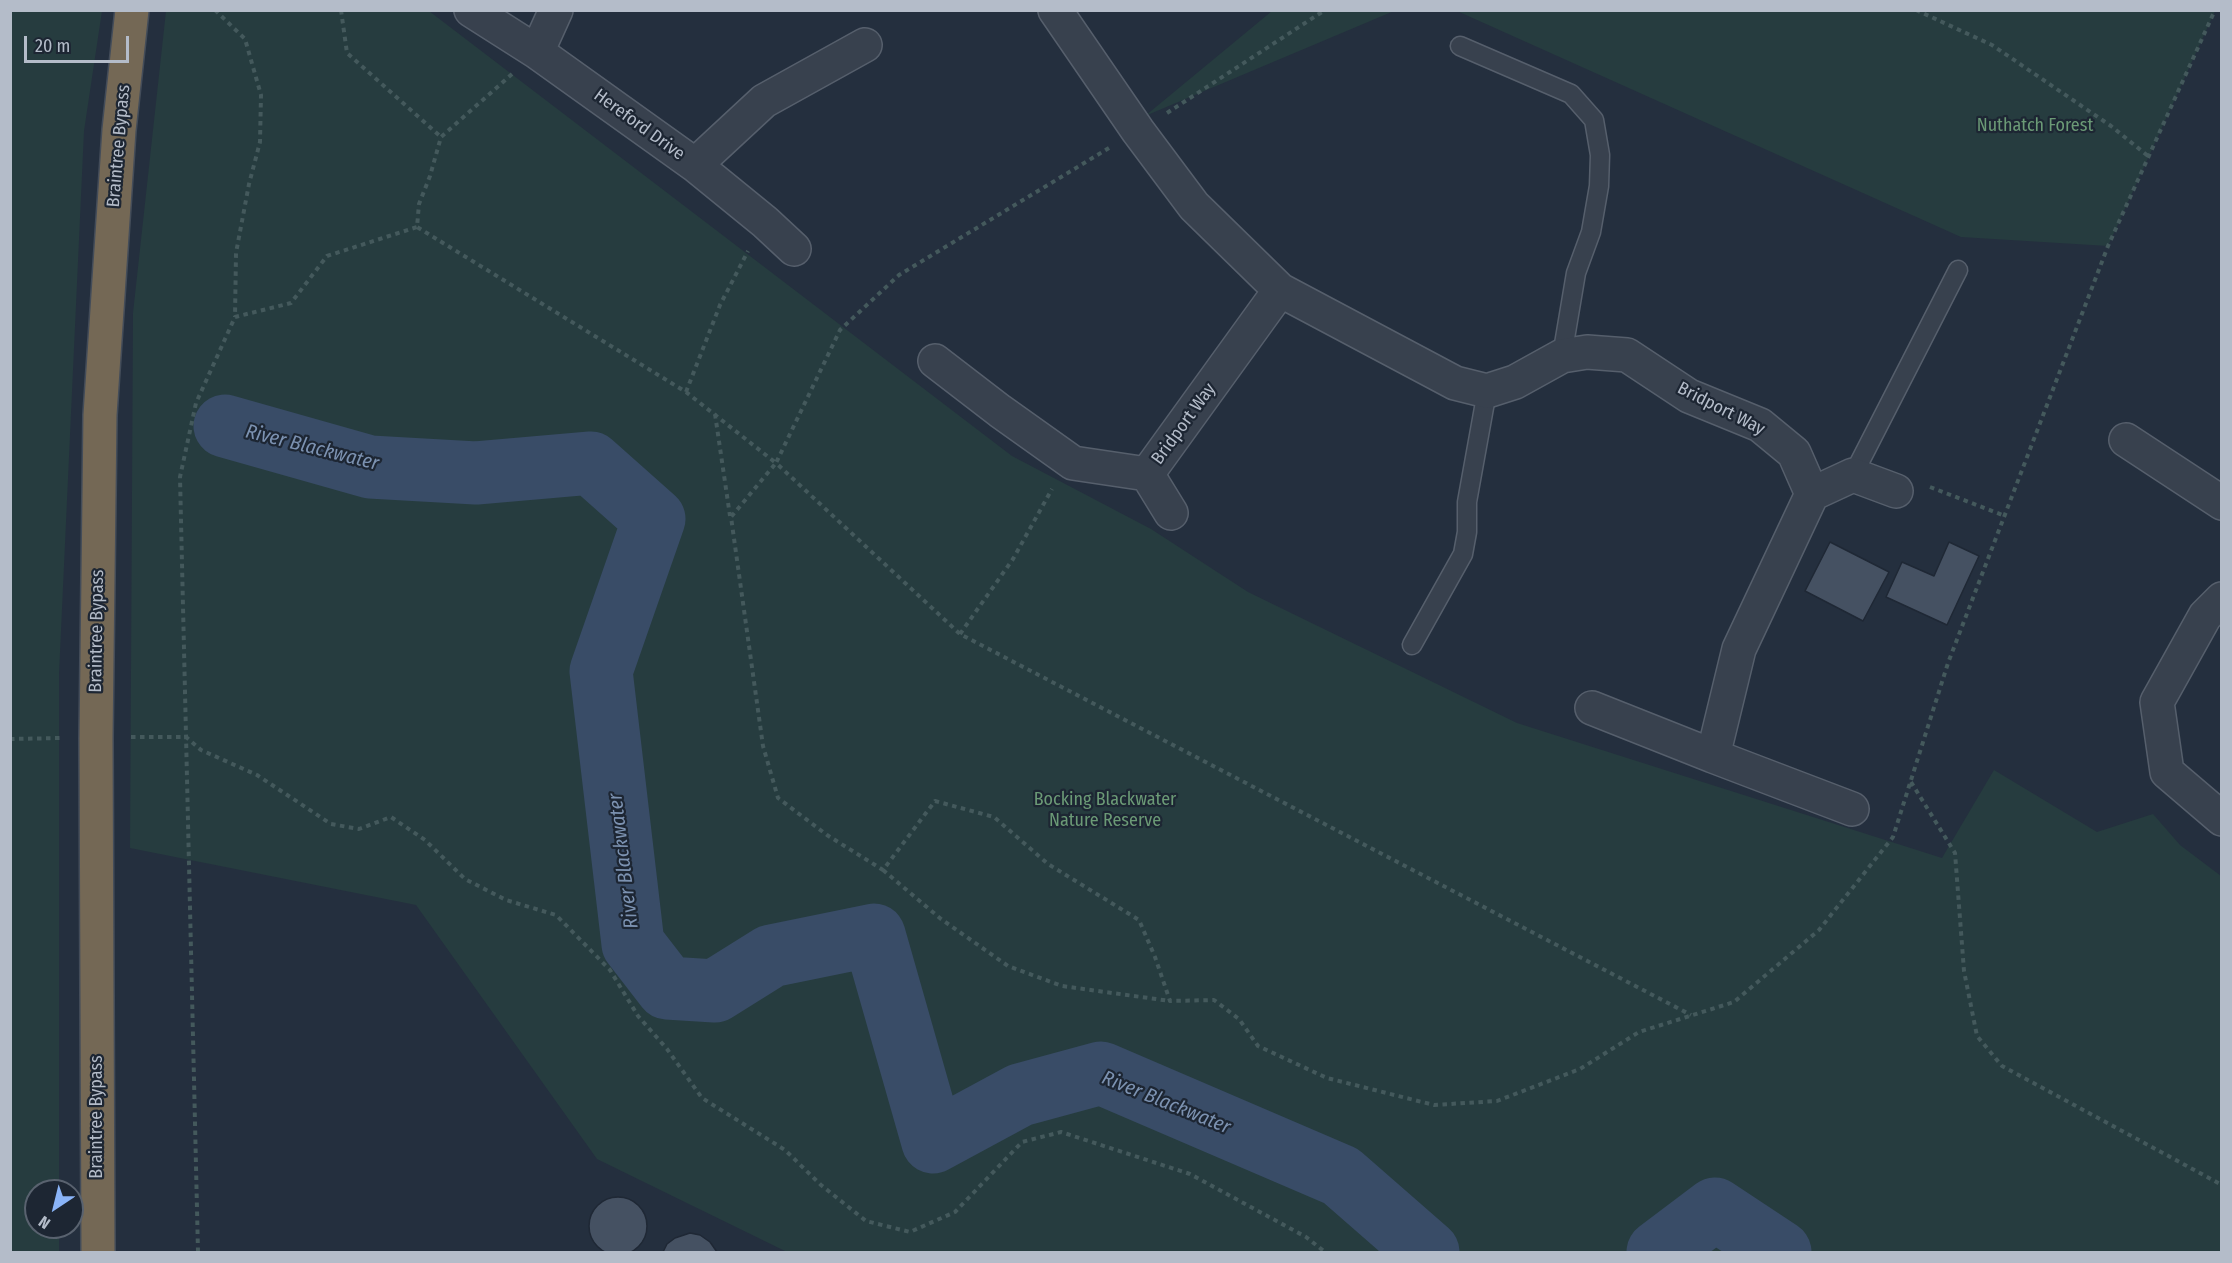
<!DOCTYPE html>
<html>
<head>
<meta charset="utf-8">
<style>
	body { margin:0 }
	#map { position:relative; width:2232px; height:1263px; overflow:hidden; background:#242f3e; font-family:"Fira Sans Condensed",sans-serif }
	canvas { display:block }
	.frame { position:absolute; inset:0; border:12px solid #b4bcc9; pointer-events:none }
	.north { position:absolute; left:24px; top:1179px; width:60px; height:60px; box-sizing:border-box; background:#1d2633; border:2px solid #59626f; border-radius:50%; rotate:215deg; font-size:16px; font-weight:700; line-height:24px; text-align:center; color:#b4bcc9 }
	.north::after { content:''; display:block; margin:auto; width:21px; height:27px; background:#8ab4f8; clip-path:polygon(50% 0,100% 100%,50% 72%,0 100%) }
	.scale { position:absolute; left:24px; top:36px; width:105px; height:27px; box-sizing:border-box; border:3px solid #b4bcc9; border-top:0; padding-left:8px; font-size:18px; line-height:21px; white-space:nowrap; color:#b4bcc9; -webkit-text-stroke:4px #1d2633; paint-order:stroke }
</style>
</head>
<body>
<div id="map">
<canvas width="2232" height="1263"></canvas>
<div class="frame"></div>
<div class="north">N</div>
<div class="scale">20 m</div>
</div>
<script>
const ctx = document.querySelector('canvas').getContext('2d');
ctx.lineJoin = 'round';
function fill(path, color) {
  ctx.fillStyle = color;
  ctx.fill(path, 'evenodd');
}
function toPath(rows) {
  const path = new Path2D();
  for (const r of rows) {
    if (r.length === 3) {
      path.moveTo(r[0] + r[2], r[1]);
      path.arc(r[0], r[1], r[2], 0, 2 * Math.PI);
      continue;
    }
    path.moveTo(r[0], r[1]);
    for (let i = 2; i < r.length; i += 2) path.lineTo(r[i], r[i + 1]);
  }
  return path;
}
function strokePath(path, color, width, dash) {
  ctx.strokeStyle = color;
  ctx.lineWidth = width;
  ctx.lineCap = dash ? 'butt' : 'round';
  ctx.setLineDash(dash || []);
  ctx.stroke(path);
}
function label(font, color, halo, rows, align = 'center') {
  ctx.font = font + ' "Fira Sans Condensed",sans-serif';
  ctx.lineWidth = 4.5;
  ctx.setLineDash([]);
  ctx.textBaseline = 'middle';
  ctx.strokeStyle = halo;
  ctx.fillStyle = color;
  for (const [text, x, y, turn = 0] of rows) {
    ctx.save();
    ctx.translate(x, y);
    ctx.rotate((+turn || 0) * Math.PI / 180);
    ctx.textAlign = isNaN(turn) ? turn : align;
    if (halo) ctx.strokeText(text, 0, 0);
    ctx.fillText(text, 0, 0);
    ctx.restore();
  }
}
const green = toPath([
	[11,10,102,11,84,131,59,674,59,1191,36,1191,36,1227,59,1227,59,1252,10,1252],
	[166,11,429,11,1012,456,1151,529,1248,592,1517,723,1942,858,1994,770,2097,832,2153,814,2180,845,2221,876,2221,1252,787,1252,597,1159,416,905,130,848,133,313],
	[1272,11,1394,11,1145,116],
	[1457,11,2215,11,2108,246,1961,237]
]);
const river = toPath([
	[225,426,370,467,476,473,591,463,654,519,601,671,633,944,667,988,715,991,771,956,874,935,933,1142,1020,1095,1101,1073,1341,1176,1428,1252],
	[1658,1252,1715,1209,1780,1252]
]);
const building = toPath([
	[1830,542,1889,572,1863,621,1805,591,1830,542],
	[1949,542,1979,556,1947,625,1886,597,1902,562,1934,576,1949,542],
	[618,1226,29],
	[690,1233,700,1235,710,1242,717,1252,663,1252,667,1244,675,1238,690,1233]
]);
const path = toPath([
	[215,10,245,39,261,95,260,142,249,184,236,253,235,317],
	[341,10,347,53,441,137],
	[1916,10,1992,45,2111,126,2148,156],
	[512,74,441,137,430,176,419,204,417,227,686,392,776,463,731,517,763,746,778,798,827,835,883,870,935,801,994,817,1048,864,1139,920,1155,957,1170,1001,1214,1000,1239,1019,1258,1046,1327,1078,1434,1105,1497,1101,1580,1069,1639,1032,1734,1002,1819,930,1893,837,1948,663,2108,246,2215,10],
	[1167,113,1325,10],
	[1109,148,899,275,840,330,776,463,960,634,1691,1015],
	[686,392,720,305,748,251],
	[715,414,730,516],
	[1930,487,2005,516],
	[960,634,1013,559,1052,489],
	[131,737,186,737,201,750,257,775,331,824,359,829,391,817,425,840,465,879,506,900,556,915,610,970,638,1016,667,1049,702,1098,785,1150,821,1185,866,1221,910,1232,955,1212,1022,1142,1061,1132,1190,1174,1306,1237,1325,1252],
	[10,739,61,738],
	[1911,782,1955,853,1964,971,1977,1036,2002,1066,2222,1185],
	[883,870,941,919,1008,966,1062,986,1170,1001],
	[198,1252,180,477,196,403,235,317,291,303,327,256,417,227]
]);
const lane = toPath([
	[1460,46,1571,94,1594,120,1600,155,1599,186,1591,232,1576,273,1562,356],
	[1853,475,1958,270],
	[1412,645,1463,554,1467,532,1467,502,1487,391]
]);
const street = toPath([
	[471,10,537,52],
	[556,10,537,52,695,165,764,101,865,45],
	[695,165,765,222,794,249],
	[1280,290,1455,383,1487,391,1515,382,1562,356,1587,352,1627,355,1689,396,1760,425,1794,453,1812,494,1739,649,1713,756,1852,809],
	[935,361,1000,411,1073,463,1147,474,1280,290,1194,206,1138,131,1055,10],
	[2126,440,2222,503],
	[1147,474,1171,513],
	[1812,494,1853,475,1896,491],
	[2222,599,2205,616,2157,702,2167,772,2222,819],
	[1592,708,1713,756]
]);
const highway = toPath([
	[98,1252,96,738,100,415,119,130,132,10]
]);
const streetNames = [
	["Hereford Drive",639,125,36],
	["Braintree Bypass",119,146,-85],
	["Bridport Way",1721,409,27],
	["Bridport Way",1184,424,-54],
	["Braintree Bypass",97,631,-89],
	["Braintree Bypass",97,1117,-90]
];
const parkNames = [
	["Nuthatch Forest",2035,126],
	["Bocking Blackwater",1105,800],
	["Nature Reserve",1105,821]
];
const waterNames = [
	["River Blackwater",312,448,14],
	["River Blackwater",624,861,-97],
	["River Blackwater",1166,1103,22]
];
fill(green, '#263c3f');
strokePath(river, '#394c67', 63);
fill(building, '#455162');
strokePath(building, '#1f2835', 1.5);
strokePath(lane, '#565f6c', 21);
strokePath(street, '#565f6c', 36);
strokePath(highway, '#434c59', 36);
strokePath(path, '#44595c', 4, [4.5, 4.5]);
strokePath(lane, '#38414e', 18);
strokePath(street, '#38414e', 33);
strokePath(highway, '#746855', 33);
label('18px', '#b4bcc9', '#1d2633', streetNames);
label('18px', '#6b9a76', '#1d2633', parkNames);
label('italic 20px', '#7c92b1', '#1d2633', waterNames);
</script>
</body>
</html>
